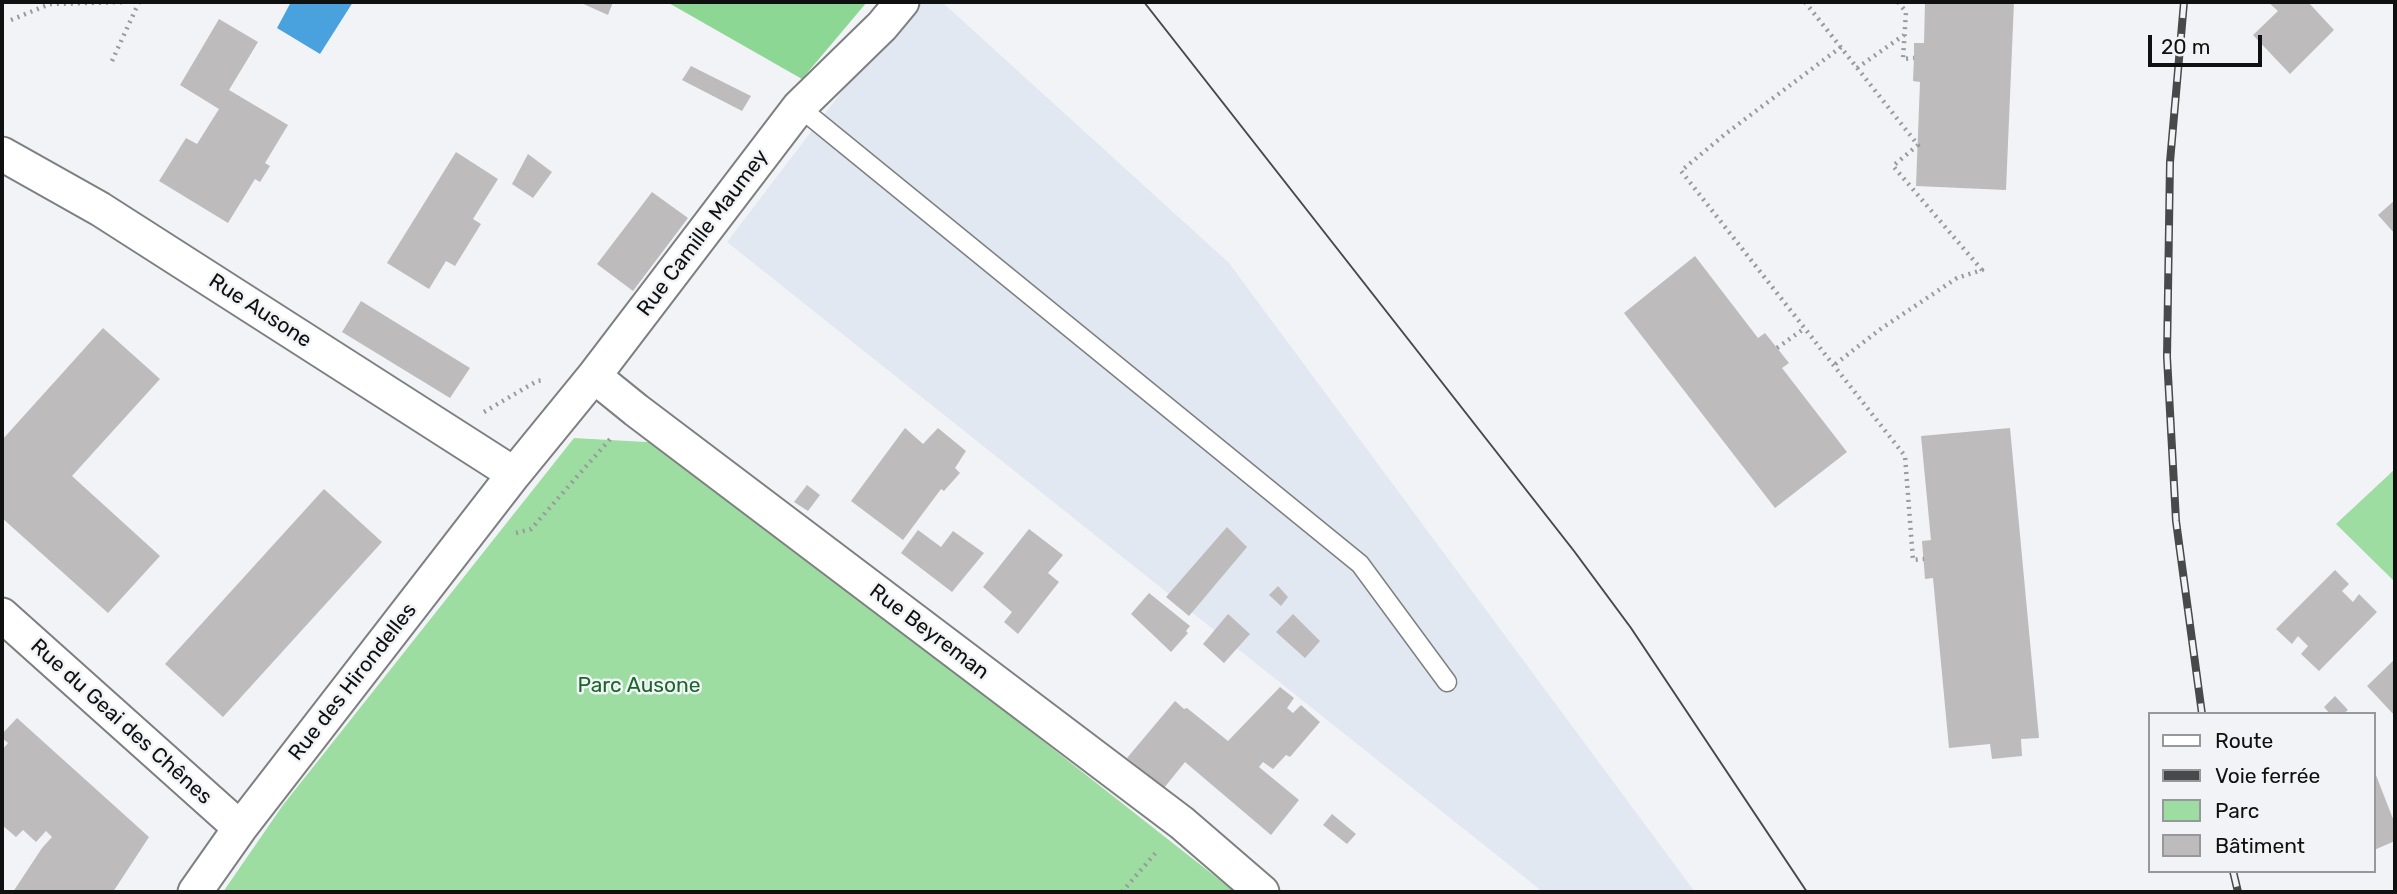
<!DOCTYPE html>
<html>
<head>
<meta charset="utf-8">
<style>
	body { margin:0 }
	#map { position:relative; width:2397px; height:894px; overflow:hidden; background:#f2f3f6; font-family:Rubik,sans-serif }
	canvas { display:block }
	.frame { position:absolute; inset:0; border:4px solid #0f1010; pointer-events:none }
	.legend { position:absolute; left:2148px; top:712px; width:228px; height:161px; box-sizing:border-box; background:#f2f3f6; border:2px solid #97989a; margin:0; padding:9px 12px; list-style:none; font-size:21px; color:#0f1010 }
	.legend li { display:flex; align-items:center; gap:14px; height:35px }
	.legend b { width:35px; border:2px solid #97989a }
	.scale { position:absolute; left:2148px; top:35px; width:114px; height:32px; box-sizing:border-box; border:4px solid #0f1010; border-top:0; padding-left:9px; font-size:21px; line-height:24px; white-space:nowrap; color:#0f1010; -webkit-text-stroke:5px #f2f3f6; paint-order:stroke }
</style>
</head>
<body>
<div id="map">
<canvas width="2397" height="894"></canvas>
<div class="frame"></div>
<ul class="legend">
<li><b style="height:9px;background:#fff"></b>Route</li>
<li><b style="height:9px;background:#48494a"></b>Voie ferrée</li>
<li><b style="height:19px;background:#9ddda2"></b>Parc</li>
<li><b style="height:19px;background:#bdbbbc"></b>Bâtiment</li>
</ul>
<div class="scale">20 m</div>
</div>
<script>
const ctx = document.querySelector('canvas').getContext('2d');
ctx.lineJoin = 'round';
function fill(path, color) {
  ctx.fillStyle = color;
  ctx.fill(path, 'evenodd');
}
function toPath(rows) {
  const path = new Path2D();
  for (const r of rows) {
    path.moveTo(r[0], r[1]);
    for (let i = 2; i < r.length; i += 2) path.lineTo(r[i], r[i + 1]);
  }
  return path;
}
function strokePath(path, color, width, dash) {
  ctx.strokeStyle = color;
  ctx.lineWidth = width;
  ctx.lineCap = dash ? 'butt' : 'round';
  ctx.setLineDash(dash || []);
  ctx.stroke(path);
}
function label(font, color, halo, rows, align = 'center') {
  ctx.font = font + ' Rubik,sans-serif';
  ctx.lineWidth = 5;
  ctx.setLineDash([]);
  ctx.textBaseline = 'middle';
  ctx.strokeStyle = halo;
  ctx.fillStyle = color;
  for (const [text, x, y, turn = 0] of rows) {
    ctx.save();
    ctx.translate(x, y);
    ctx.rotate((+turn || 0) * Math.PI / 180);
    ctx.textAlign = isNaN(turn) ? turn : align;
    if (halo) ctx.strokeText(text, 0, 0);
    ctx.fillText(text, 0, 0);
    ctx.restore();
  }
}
const built = toPath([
	[910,2,942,2,1229,263,1695,892,1543,892,727,242]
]);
const green = toPath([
	[574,438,664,443,1235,892,223,892,283,805],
	[2395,469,2395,582,2336,524]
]);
const forest = toPath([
	[667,2,867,2,802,79]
]);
const water = toPath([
	[291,2,353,2,320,54,277,28]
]);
const building = toPath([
	[579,2,613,2,608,15],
	[1925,2,2014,2,2006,190,1916,186,1920,82,1913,81,1914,58,1914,43,1924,43],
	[2268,2,2311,2,2309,3,2334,30,2290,74,2253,35,2278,11],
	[219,19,258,42,229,90,288,125,265,163,270,166,260,182,255,179,228,223,159,181,186,138,197,144,219,109,180,85],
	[691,66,751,96,742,111,682,80],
	[456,152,498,179,473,219,481,224,455,266,446,261,429,289,387,263],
	[528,154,552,172,533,198,512,184],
	[652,192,688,218,633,291,597,264],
	[2395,200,2395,234,2378,215],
	[1695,256,1758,338,1765,333,1789,363,1782,368,1847,452,1775,508,1624,313],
	[361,301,470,368,450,398,342,332],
	[103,328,160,379,72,476,160,556,108,613,2,518,2,440],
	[905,428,923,444,938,428,966,451,955,468,960,473,944,491,941,489,903,540,851,501],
	[2010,428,2039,738,2021,739,2022,756,1992,759,1990,744,1949,748,1933,578,1925,579,1922,541,1931,540,1921,436],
	[807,485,820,495,808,511,794,502],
	[324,489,382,542,223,717,165,664],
	[1227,527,1247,547,1189,616,1166,597],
	[1029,529,1063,555,1048,573,1059,582,1018,634,1004,622,1012,612,983,587],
	[918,530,941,547,953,531,984,553,952,592,901,553],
	[2335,570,2349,584,2342,591,2353,602,2359,594,2377,612,2319,671,2301,654,2308,646,2298,636,2292,644,2276,629],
	[1278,586,1288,597,1281,606,1269,595],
	[1149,593,1190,626,1186,631,1188,633,1171,652,1131,614],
	[1228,614,1250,634,1224,663,1203,644],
	[1293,614,1320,641,1305,658,1276,632],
	[2395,659,2395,716,2367,686],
	[1280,687,1294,698,1287,708,1293,713,1301,705,1320,722,1290,757,1286,755,1273,769,1263,762,1259,767,1299,800,1271,835,1185,762,1164,788,1127,758,1175,701,1184,709,1187,708,1228,741],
	[2335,696,2348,710,2343,714,2330,714,2324,707],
	[17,718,149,837,113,892,13,892,42,848,52,837,46,831,36,842,23,830,16,837,2,825,2,750,8,743,2,738,2,734],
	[2374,770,2395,824,2395,841,2374,850],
	[1332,814,1356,834,1347,844,1323,825]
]);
const path = toPath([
	[1805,2,1918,145,1893,166,1982,270,1957,278,1882,328,1834,365],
	[1898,2,1906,12,1903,59,1914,58],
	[11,20,50,4,127,2],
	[1841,47,1724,135,1681,171,1905,456,1913,560,1924,559],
	[112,61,139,2],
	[1857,68,1904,35],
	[1777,348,1805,328],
	[484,412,537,381,544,380],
	[516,533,531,529,612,437],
	[1122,892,1158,850]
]);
const lane = toPath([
	[799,107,1360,564,1447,682]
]);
const street = toPath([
	[2,154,100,209,514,474],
	[594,376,636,410,1182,823,1262,892],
	[2,615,240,828],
	[195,892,240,828,514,474,594,376,799,107,882,26,902,2]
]);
const tram = toPath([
	[1144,2,1574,551,1631,628,1807,892]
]);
const rail = toPath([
	[2184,2,2170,162,2167,357,2176,521,2202,714],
	[2233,871,2238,892]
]);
const streetNames = [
	["Rue Camille Maumey",703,233,-53],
	["Rue Ausone",260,311,33],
	["Rue Beyreman",929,632,37],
	["Rue des Hirondelles",353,682,-52],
	["Rue du Geai des Chênes",121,722,42]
];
const parkNames = [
	["Parc Ausone",639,686]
];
fill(built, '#e2e8f1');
fill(green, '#9ddda2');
fill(forest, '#8cd793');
fill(water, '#49a1dd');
fill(building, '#bdbbbc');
strokePath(lane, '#7e7f81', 21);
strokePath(street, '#7e7f81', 37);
strokePath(path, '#999a9c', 4.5, [2, 5]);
strokePath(lane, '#fff', 18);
strokePath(street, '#fff', 33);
strokePath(tram, '#48494a', 2);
strokePath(rail, '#48494a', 8);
strokePath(rail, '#f2f3f6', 5, [16]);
label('21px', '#0f1010', '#f2f3f6', streetNames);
label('21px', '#1a6829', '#f2f3f6', parkNames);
</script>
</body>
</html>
